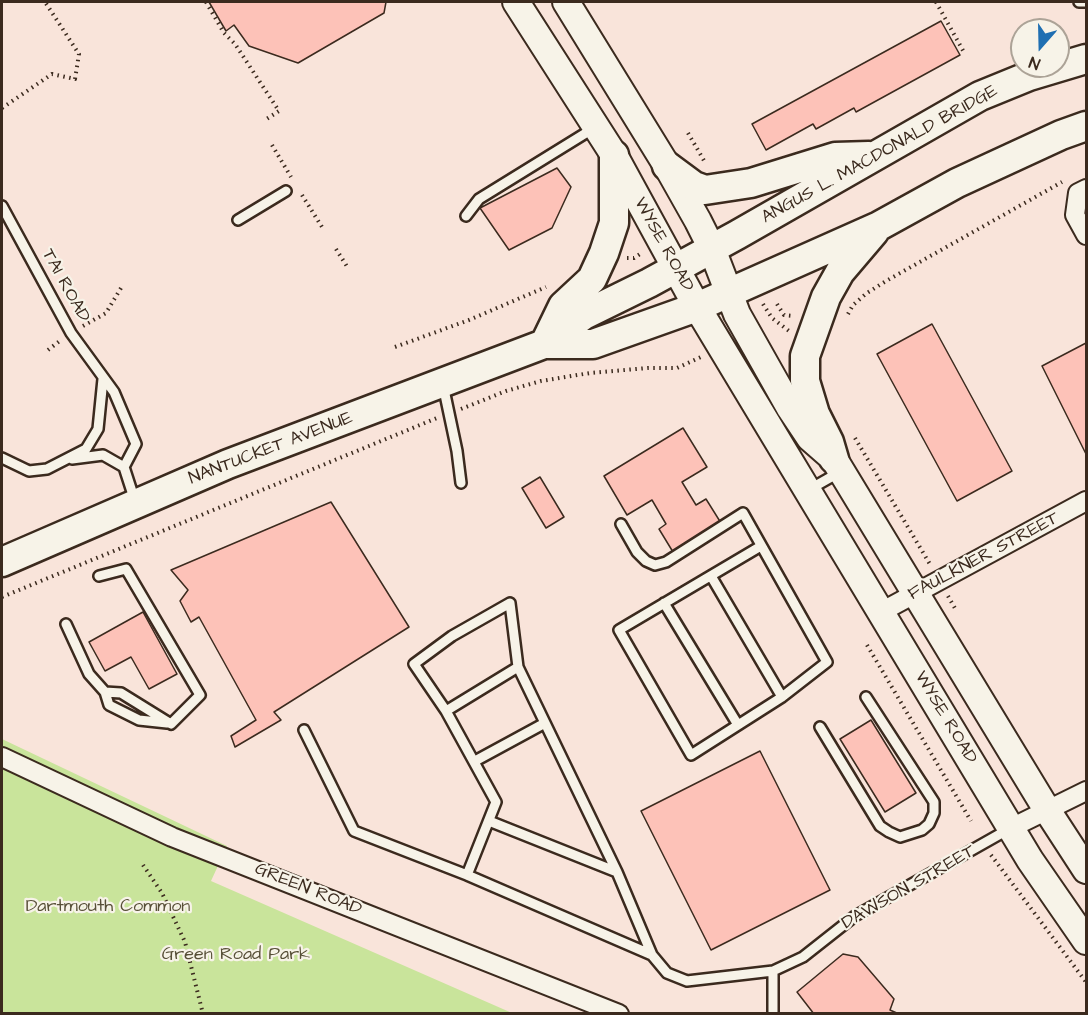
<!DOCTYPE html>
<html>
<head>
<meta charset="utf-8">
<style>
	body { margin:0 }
	#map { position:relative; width:1088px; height:1015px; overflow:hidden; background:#f9e4da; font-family:"Architects Daughter",sans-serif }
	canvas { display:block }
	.frame { position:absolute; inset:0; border:3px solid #3b2a1e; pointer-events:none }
	.north { position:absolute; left:1010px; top:18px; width:60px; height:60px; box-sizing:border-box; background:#f7f3e8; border:2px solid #aca397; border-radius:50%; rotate:200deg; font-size:16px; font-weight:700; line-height:24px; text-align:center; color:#3b2a1e }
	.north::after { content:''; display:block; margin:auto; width:21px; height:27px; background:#1f6fb2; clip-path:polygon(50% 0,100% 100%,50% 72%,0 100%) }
</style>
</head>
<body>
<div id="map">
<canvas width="1088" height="1015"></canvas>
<div class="frame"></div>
<div class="north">N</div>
</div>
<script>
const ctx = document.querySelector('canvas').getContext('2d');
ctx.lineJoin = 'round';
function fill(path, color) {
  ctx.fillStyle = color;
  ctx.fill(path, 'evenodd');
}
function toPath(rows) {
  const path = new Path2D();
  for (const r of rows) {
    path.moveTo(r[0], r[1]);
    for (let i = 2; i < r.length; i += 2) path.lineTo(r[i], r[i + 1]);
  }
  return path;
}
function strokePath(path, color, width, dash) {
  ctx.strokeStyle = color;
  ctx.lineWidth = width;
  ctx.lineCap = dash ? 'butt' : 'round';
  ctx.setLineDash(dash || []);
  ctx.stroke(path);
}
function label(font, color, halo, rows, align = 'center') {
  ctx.font = font + ' "Architects Daughter",sans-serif';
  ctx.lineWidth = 4.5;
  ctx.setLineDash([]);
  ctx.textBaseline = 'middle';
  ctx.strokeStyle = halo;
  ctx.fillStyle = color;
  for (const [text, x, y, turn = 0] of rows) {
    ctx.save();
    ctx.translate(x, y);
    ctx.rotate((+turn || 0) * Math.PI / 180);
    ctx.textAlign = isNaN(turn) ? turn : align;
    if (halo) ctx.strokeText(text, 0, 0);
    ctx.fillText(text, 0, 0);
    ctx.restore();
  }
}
const green = toPath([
	[2,739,227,846,211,881,512,1013,2,1014]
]);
const building = toPath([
	[209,2,386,2,384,13,298,63,249,46,234,25,226,31,209,2],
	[941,21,960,55,856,112,854,108,816,129,813,124,766,150,752,124,941,21],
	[557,168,571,187,552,228,509,250,480,208,557,168],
	[932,324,1012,471,957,501,877,354,932,324],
	[1086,343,1086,454,1042,366,1086,343],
	[683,428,707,467,682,482,696,505,706,499,721,523,673,552,659,529,666,524,652,500,627,515,604,476,683,428],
	[540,477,564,517,546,528,522,488,540,477],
	[331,502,409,627,274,712,281,720,235,747,231,736,256,720,199,617,191,622,180,601,188,590,171,570,331,502],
	[143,612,177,674,149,689,131,657,105,671,89,642,143,612],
	[871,720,916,793,885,812,840,739,871,720],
	[760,751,830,890,711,950,641,811,760,751],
	[843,954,858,957,894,999,890,1010,899,1014,814,1014,797,992,843,954]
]);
const path = toPath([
	[206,2,224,33,235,44,279,111,265,120],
	[936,2,965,54],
	[2,108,52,74,75,79,79,54,45,2],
	[688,133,706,164],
	[272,145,291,177],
	[302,195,322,227],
	[336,249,348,268],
	[627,258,634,258,640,254],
	[763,304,772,318,789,331],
	[777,304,784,315,794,316],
	[848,314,853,305,867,293,886,281,1062,182],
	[83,326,106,313,121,288],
	[395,347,469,320,546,287],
	[48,350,61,340],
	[461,409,506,391,541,381,590,373,648,368,677,368,703,356],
	[855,438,931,566],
	[948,596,956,610],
	[2,597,437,418],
	[867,645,971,821],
	[991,855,1086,982],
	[143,865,162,893,185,942,203,1014]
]);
const service = toPath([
	[1079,2,1086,2],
	[2,206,71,333,114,392,136,444,124,467],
	[466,216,479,199,594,128],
	[238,220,286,191],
	[443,385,457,451,461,483],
	[2,458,29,471,47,469,86,449,98,429,103,379],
	[72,459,103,455,124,467,135,501],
	[810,489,840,472],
	[621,524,637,552,646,561,655,565,666,562,743,513,827,662,782,697,691,755,619,630,761,546],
	[711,576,782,697],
	[664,603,738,725],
	[66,624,89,674,105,692,121,693,171,724,200,695,126,569,99,576],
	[105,692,109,705,139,720,167,723],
	[446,711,518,667],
	[820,727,880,826,889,832,900,837,922,830,929,824,934,813,934,802,866,697],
	[304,730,354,831,467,875,652,955],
	[475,761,545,723],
	[489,821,617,872],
	[467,875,496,802,446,711,414,664,452,636,510,603,518,667,617,872,652,955,667,973,687,981,773,971,803,957,855,916,1009,829],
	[773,971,773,1014]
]);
const minor = toPath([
	[1086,189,1078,193,1075,215,1086,235],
	[881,612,1086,501],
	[2,757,172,837,619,1014],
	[1011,828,1086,791]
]);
const secondary = toPath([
	[516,2,614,155,697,307,1030,860,1086,941],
	[566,2,667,166,698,221,712,249,737,314,790,408,810,438,834,459,1047,810,1086,870]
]);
const primary = toPath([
	[667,166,694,186,705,190,751,183,835,157,869,156],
	[547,339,563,306,592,279,604,253,614,223,614,155],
	[544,344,593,344,697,307,879,226,957,183,1061,135,1086,126],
	[834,459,829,442,815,414,805,381,805,356,826,297,840,272,874,232],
	[2,562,228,464,544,344,584,315,649,283,737,235,980,96,1029,76,1086,59]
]);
const streetNames = [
	["ANGUS L. MACDONALD BRIDGE",880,155,-29],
	["WYSE ROAD",663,245,61],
	["TA1 ROAD",65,286,61],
	["NANTUCKET AVENUE",271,449,-21],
	["FAULKNER STREET",984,557,-28],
	["WYSE ROAD",945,718,59],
	["DAWSON STREET",909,888,-30],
	["GREEN ROAD",308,890,22]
];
const parkNames = [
	["Dartmouth Common",108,907],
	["Green Road Park",236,955]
];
fill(green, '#c9e49b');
fill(building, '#fdc2b8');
strokePath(building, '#3b2a1e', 1.5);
strokePath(service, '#3b2a1e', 14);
strokePath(minor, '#3b2a1e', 22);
strokePath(secondary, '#3b2a1e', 30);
strokePath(primary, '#3b2a1e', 33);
strokePath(path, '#3b2a1e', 4, [1.5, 4.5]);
strokePath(service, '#f7f3e8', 9);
strokePath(minor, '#f7f3e8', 18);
strokePath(secondary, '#f7f3e8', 26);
strokePath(primary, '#f7f3e8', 28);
label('18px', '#3b2a1e', '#f7f3e8', streetNames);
label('18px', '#574f37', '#f7f3e8', parkNames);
</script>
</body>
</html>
